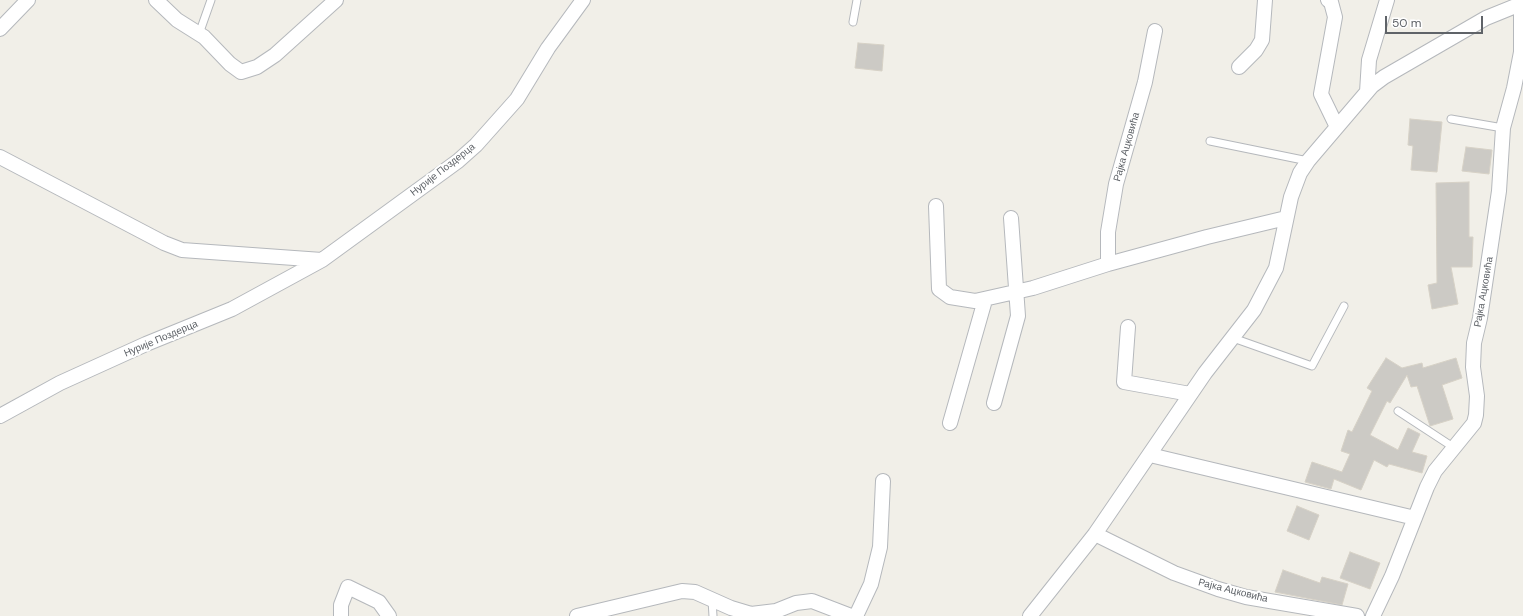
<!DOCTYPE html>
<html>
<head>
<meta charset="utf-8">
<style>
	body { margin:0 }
	#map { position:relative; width:1523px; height:616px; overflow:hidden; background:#f1efe8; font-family:"DM Sans",sans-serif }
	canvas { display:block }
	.scale { position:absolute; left:1385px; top:16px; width:98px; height:18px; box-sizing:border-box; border:2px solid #5f6368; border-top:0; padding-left:5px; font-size:12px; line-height:14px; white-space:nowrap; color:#5f6368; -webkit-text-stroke:3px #fff; paint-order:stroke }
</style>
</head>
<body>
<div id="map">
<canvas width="1523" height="616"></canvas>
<div class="scale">50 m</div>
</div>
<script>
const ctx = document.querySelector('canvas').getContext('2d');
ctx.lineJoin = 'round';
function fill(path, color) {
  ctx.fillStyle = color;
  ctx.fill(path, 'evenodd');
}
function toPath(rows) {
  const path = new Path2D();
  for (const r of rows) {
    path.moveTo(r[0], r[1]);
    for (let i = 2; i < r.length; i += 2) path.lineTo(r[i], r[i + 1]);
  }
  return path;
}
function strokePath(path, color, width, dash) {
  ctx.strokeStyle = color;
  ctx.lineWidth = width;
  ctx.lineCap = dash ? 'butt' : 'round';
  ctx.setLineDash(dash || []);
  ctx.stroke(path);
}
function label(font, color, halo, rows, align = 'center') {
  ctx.font = font + ' "DM Sans",sans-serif';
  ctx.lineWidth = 4;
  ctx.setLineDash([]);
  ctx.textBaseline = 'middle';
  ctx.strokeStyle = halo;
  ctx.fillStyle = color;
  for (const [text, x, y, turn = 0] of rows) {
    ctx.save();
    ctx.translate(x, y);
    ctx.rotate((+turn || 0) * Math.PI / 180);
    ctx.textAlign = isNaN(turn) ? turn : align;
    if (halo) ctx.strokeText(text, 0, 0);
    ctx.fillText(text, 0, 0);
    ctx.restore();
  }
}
const building = toPath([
	[858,43,884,45,882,71,855,68,858,43],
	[1410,119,1442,122,1437,172,1411,170,1413,146,1408,145,1410,119],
	[1466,147,1492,150,1489,174,1462,171,1466,147],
	[1469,182,1469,237,1473,237,1472,267,1451,267,1458,304,1432,309,1428,285,1437,283,1436,183,1469,182],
	[1386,358,1402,368,1422,363,1423,368,1456,358,1462,378,1442,385,1453,419,1430,426,1417,386,1411,387,1407,375,1390,403,1387,401,1370,435,1398,450,1408,428,1420,434,1412,452,1427,456,1422,473,1389,464,1387,467,1374,460,1361,490,1334,479,1331,489,1305,482,1312,462,1342,472,1350,454,1341,451,1348,430,1352,432,1372,391,1367,388,1386,358],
	[1297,506,1319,515,1309,540,1287,531,1297,506],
	[1350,552,1380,563,1370,589,1340,578,1350,552],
	[1283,570,1320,583,1322,577,1348,584,1342,605,1275,592,1283,570]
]);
const lane = toPath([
	[853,22,857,0],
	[199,34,211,0],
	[1451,119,1503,128],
	[1210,141,1308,161],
	[1233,338,1312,366,1344,306],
	[1398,411,1453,447],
	[712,600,713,616]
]);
const street = toPath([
	[156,0,177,20,204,37,230,64,241,72,257,67,275,55,336,0],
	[1328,0,1331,2,1335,17,1321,94,1337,127],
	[0,29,28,0],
	[1239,67,1256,50,1262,40,1265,0],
	[1367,92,1369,60,1387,0],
	[0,157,164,243,182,250,322,260],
	[936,206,939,289,950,297,975,301,1033,288,1108,264,1207,237,1286,218],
	[1108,264,1108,232,1116,184,1145,82,1155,31],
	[1128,327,1124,382,1190,394],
	[994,403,1018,316,1011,218],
	[0,416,60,383,146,344,232,309,322,260,458,161,476,145,517,99,548,48,583,0],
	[950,423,985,300],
	[1150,455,1415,518],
	[1095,534,1174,573,1218,589,1246,597,1357,616],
	[341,616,341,605,348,587,379,602,389,616],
	[577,616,682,591,695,592,731,608,751,614,776,611,796,603,812,601,851,616],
	[856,616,871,584,880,547,883,481],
	[1030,616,1095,534,1205,373,1254,310,1276,268,1291,197,1300,173,1308,161,1372,86,1384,77,1486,18,1523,3],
	[1373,616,1392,576,1427,487,1435,471,1474,423,1476,415,1477,396,1473,367,1474,343,1480,318,1499,191,1503,128,1514,88,1521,52,1521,4]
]);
const streetNames = [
	["Рајка Ацковића",1127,147,-74],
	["Нурије Поздерца",443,170,-38],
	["Рајка Ацковића",1484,292,-80],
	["Нурије Поздерца",161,339,-23],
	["Рајка Ацковића",1233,591,14]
];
fill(building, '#cccac5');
strokePath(building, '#d6d1c6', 1);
strokePath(lane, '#b5b8bc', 9);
strokePath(street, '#b5b8bc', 16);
strokePath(lane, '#fff', 7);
strokePath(street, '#fff', 14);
label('10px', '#5f6368', '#fff', streetNames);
</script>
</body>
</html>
